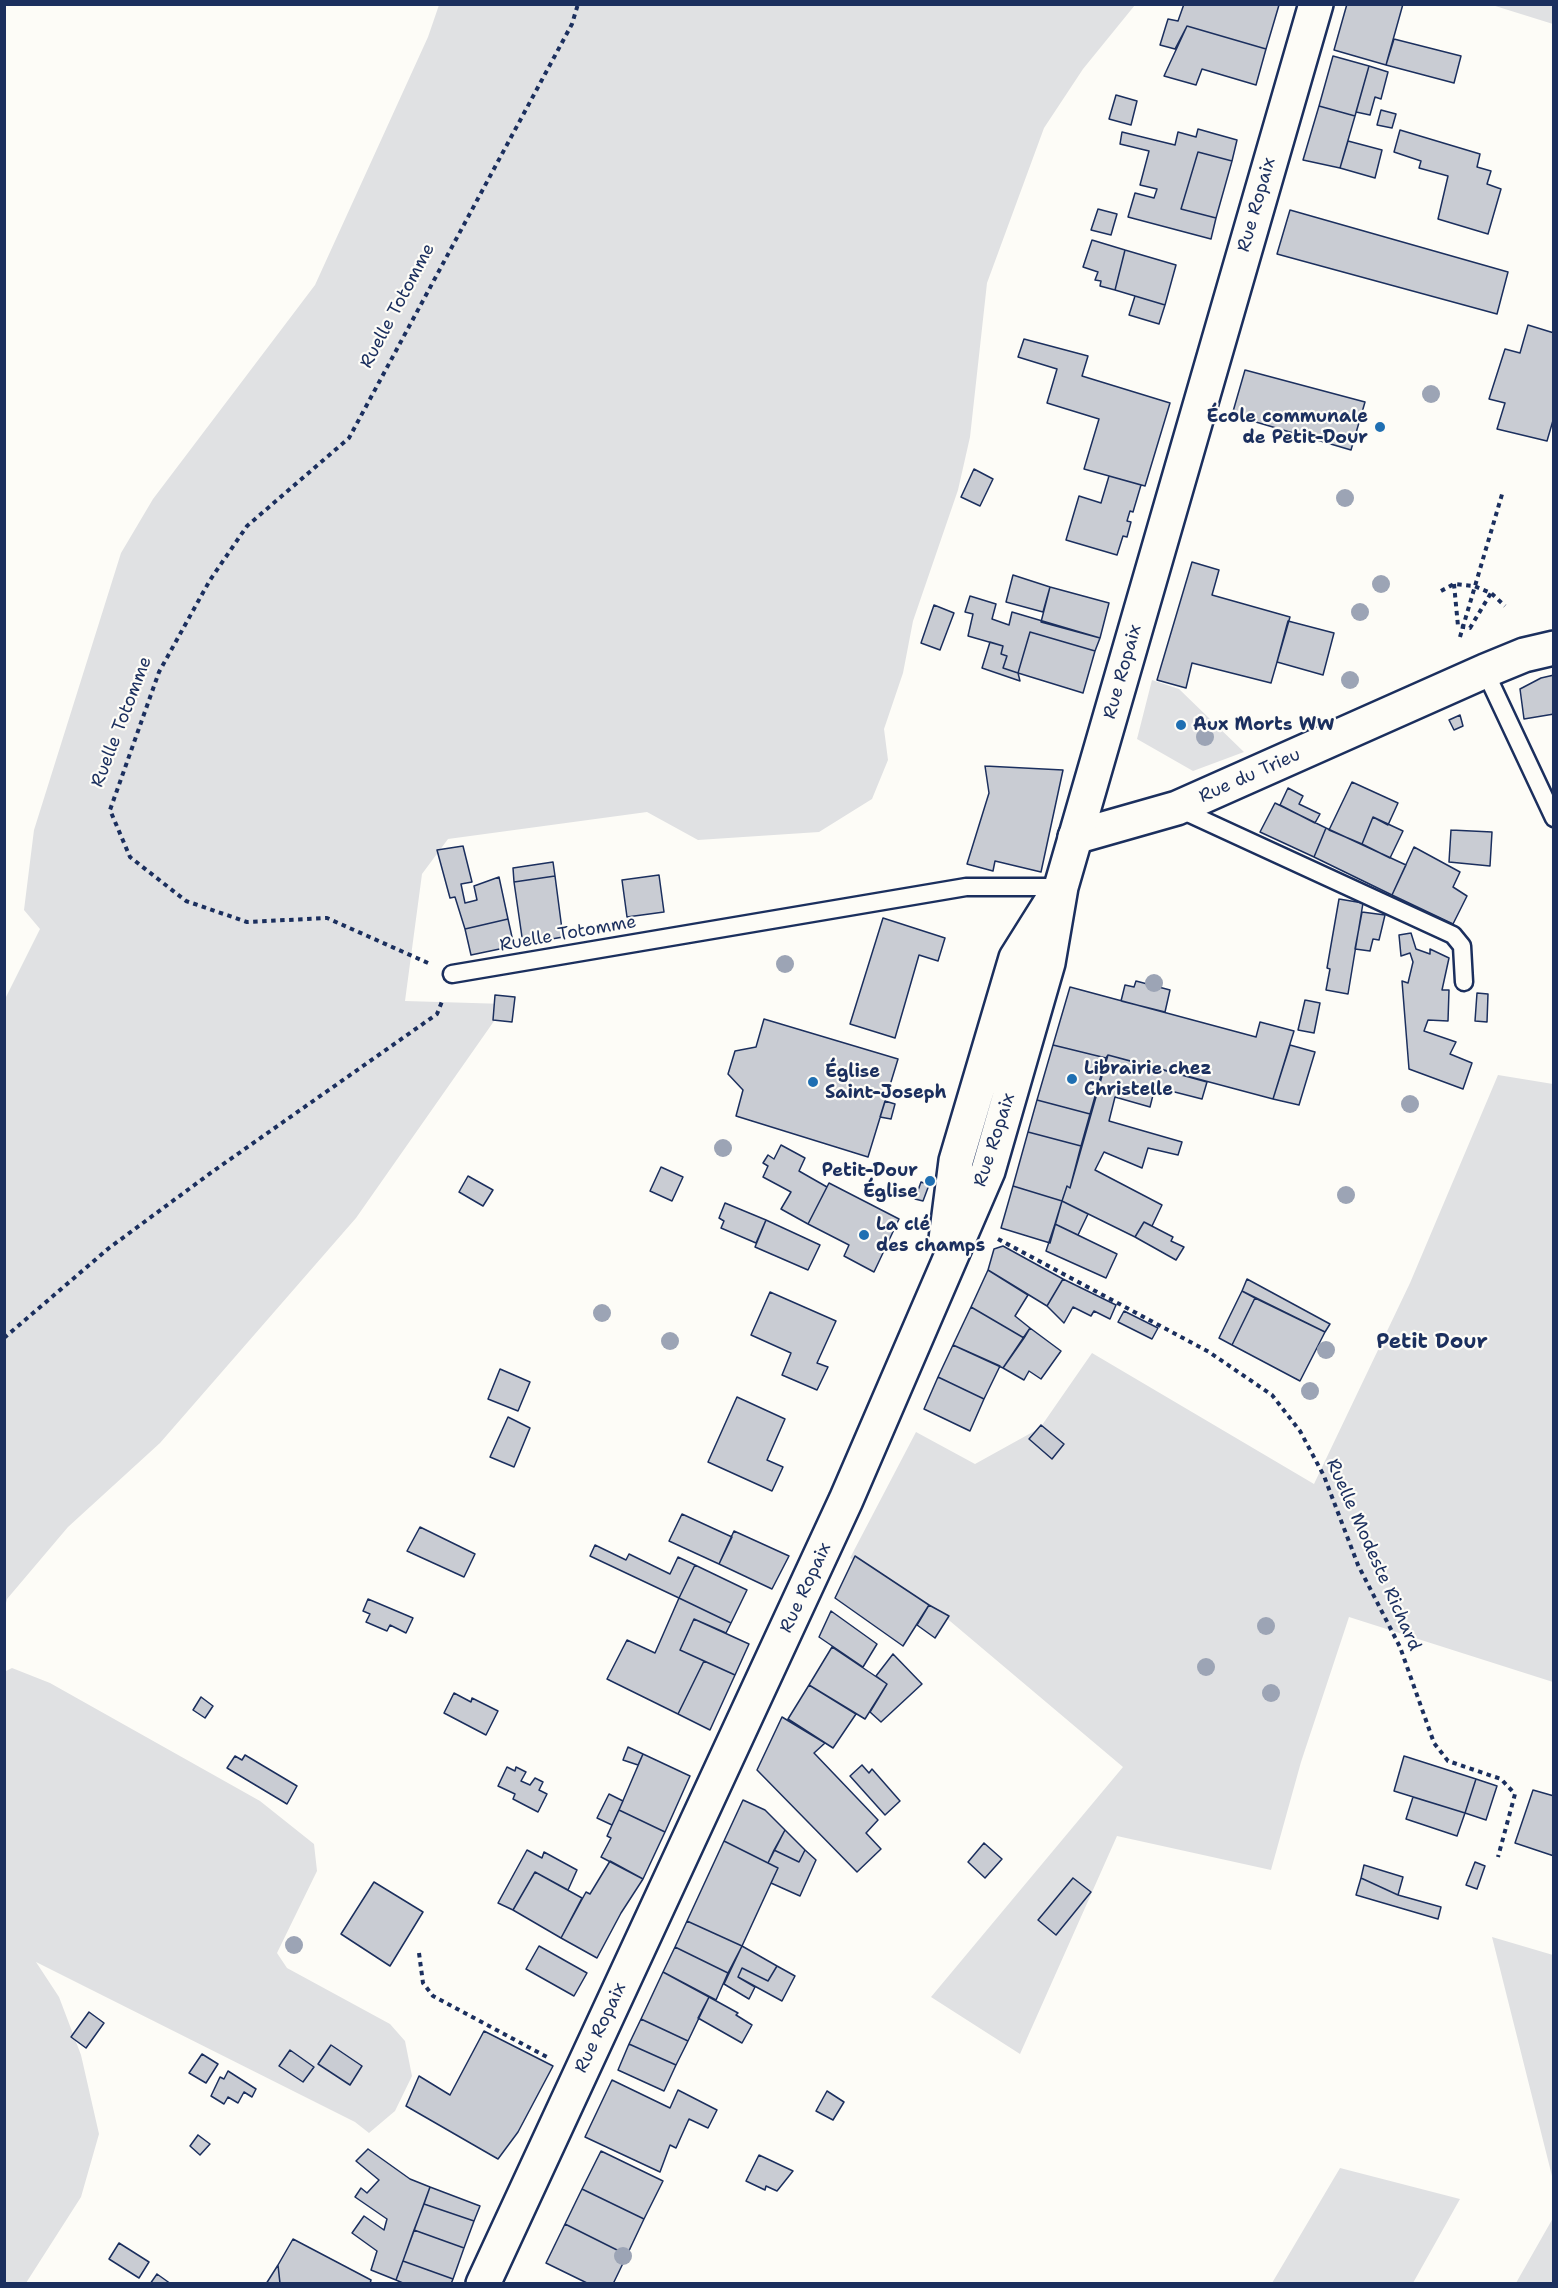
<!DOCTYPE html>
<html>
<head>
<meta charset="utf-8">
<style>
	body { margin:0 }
	#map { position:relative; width:1558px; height:2288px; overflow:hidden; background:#fdfcf7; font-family:"Shantell Sans",sans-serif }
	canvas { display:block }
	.frame { position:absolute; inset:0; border:6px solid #1b2f5e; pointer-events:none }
</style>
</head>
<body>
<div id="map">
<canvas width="1558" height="2288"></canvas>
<div class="frame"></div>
</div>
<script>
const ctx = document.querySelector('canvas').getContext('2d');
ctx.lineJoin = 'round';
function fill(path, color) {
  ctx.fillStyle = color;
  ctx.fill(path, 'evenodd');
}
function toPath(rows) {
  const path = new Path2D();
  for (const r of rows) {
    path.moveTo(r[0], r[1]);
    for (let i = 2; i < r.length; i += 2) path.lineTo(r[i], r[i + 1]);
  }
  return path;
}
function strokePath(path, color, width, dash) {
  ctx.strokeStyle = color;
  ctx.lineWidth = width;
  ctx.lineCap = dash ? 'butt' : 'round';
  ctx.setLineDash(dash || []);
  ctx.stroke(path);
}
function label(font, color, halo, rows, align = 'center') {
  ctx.font = font + ' "Shantell Sans",sans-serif';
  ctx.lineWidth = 4.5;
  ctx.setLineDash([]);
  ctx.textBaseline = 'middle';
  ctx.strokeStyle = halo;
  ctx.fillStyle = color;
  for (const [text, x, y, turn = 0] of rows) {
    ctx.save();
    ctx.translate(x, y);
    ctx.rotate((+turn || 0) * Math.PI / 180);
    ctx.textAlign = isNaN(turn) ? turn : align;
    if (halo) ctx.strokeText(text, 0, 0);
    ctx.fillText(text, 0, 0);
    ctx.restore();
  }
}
const green = toPath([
	[439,5,1135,5,1083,69,1044,128,987,283,970,437,958,490,913,621,903,673,884,729,888,760,872,799,819,832,698,840,647,812,448,839,422,874,405,1001,506,1004,356,1218,160,1443,68,1527,7,1599,5,1607,4,1001,40,929,24,910,34,830,121,553,153,499,315,285,428,37],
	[1492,5,1553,5,1553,24],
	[1152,680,1179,689,1244,752,1193,771,1137,739],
	[1498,1075,1553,1084,1553,1682,1349,1617,1301,1762,1271,1870,1117,1836,1020,2054,931,1997,1123,1767,944,1616,850,1558,916,1432,975,1464,1040,1428,1092,1353,1314,1484,1410,1283],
	[12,1668,50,1683,260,1801,314,1844,317,1871,277,1953,287,1968,390,2024,405,2041,412,2076,395,2111,369,2133,355,2122,36,1962,59,1997,81,2055,99,2134,81,2197,26,2283,5,2284,4,1672],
	[1492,1937,1553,1955,1553,2180],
	[1340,2168,1460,2199,1413,2283,1272,2283],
	[1553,2218,1553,2283,1516,2283]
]);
const building = toPath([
	[1184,4,1229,5,1279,5,1266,49,1187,26,1175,49,1160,45,1168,19,1178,21,1184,4],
	[1347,4,1403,4,1386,65,1334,50,1347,4],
	[1187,26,1266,49,1256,85,1202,69,1196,85,1164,76,1187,26],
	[1394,39,1461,56,1454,83,1386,65,1394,39],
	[1333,56,1369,66,1355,116,1319,106,1333,56],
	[1369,66,1388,72,1381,99,1375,97,1370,115,1356,112,1369,66],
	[1116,95,1137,101,1131,125,1109,119,1116,95],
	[1319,106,1355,116,1340,168,1303,160,1319,106],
	[1381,110,1396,114,1392,128,1377,125,1381,110],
	[1198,129,1237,140,1232,161,1198,152,1181,209,1216,218,1211,239,1128,217,1135,193,1154,198,1157,189,1140,185,1149,151,1120,144,1122,132,1175,145,1178,132,1196,137,1198,129],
	[1400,130,1480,154,1477,167,1491,171,1487,184,1501,189,1488,234,1438,219,1448,176,1419,168,1421,161,1394,152,1400,130],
	[1348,141,1382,150,1375,178,1340,168,1348,141],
	[1198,152,1232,161,1216,218,1181,209,1198,152],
	[1098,209,1117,214,1111,235,1091,230,1098,209],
	[1290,210,1508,272,1497,314,1277,254,1290,210],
	[1092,240,1125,250,1115,290,1100,286,1101,281,1095,280,1098,272,1083,267,1092,240],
	[1125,250,1176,265,1165,305,1115,290,1125,250],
	[1135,296,1165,305,1159,324,1129,315,1135,296],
	[1528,325,1554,333,1554,417,1547,441,1497,429,1505,403,1489,399,1505,349,1520,353,1528,325],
	[1024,339,1088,356,1082,376,1170,403,1145,486,1084,469,1099,419,1047,403,1057,369,1018,357,1024,339],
	[1245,370,1365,402,1351,450,1232,415,1245,370],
	[974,469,993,479,980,506,961,497,974,469],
	[1109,476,1141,485,1133,512,1130,511,1127,521,1131,522,1127,537,1123,536,1117,555,1066,540,1079,496,1101,503,1109,476],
	[1192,562,1219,570,1212,595,1290,617,1271,683,1192,663,1186,688,1157,680,1192,562],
	[1013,575,1050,587,1043,612,1006,602,1013,575],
	[1050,587,1109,603,1100,638,1041,622,1050,587],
	[970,596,996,604,992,619,1009,625,1012,612,1100,638,1095,651,1030,632,1018,673,1003,668,1007,656,1001,654,1003,646,968,636,973,614,965,612,970,596],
	[934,605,954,613,940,650,921,643,934,605],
	[1288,621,1334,633,1323,675,1277,662,1288,621],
	[1030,632,1095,651,1083,693,1018,673,1030,632],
	[990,642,1003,646,1001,654,1007,656,1003,668,1018,673,1020,681,982,668,990,642],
	[1554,675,1554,714,1524,719,1520,689,1541,678,1554,675],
	[1460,715,1463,726,1454,730,1449,720,1460,715],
	[985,766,1063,770,1041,872,995,861,993,871,967,864,989,793,985,766],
	[1352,782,1398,803,1388,825,1373,817,1362,844,1329,830,1352,782],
	[1288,788,1303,796,1299,804,1320,814,1315,823,1280,805,1288,788],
	[1275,803,1326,828,1314,857,1260,832,1275,803],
	[1373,817,1403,831,1390,858,1362,844,1373,817],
	[1326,828,1406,865,1392,895,1314,857,1326,828],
	[1451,830,1492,832,1490,866,1449,862,1451,830],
	[463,846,472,882,461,884,465,903,477,900,474,886,499,877,508,919,465,929,455,897,450,898,437,850,463,846],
	[1414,847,1460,872,1453,887,1467,896,1453,924,1392,895,1414,847],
	[553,862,555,876,514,882,513,868,553,862],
	[659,875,664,912,627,917,622,880,659,875],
	[555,876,563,937,523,944,514,882,555,876],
	[1339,899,1363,903,1348,994,1326,990,1330,969,1327,968,1339,899],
	[1362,912,1385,915,1379,940,1373,939,1370,951,1355,949,1362,912],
	[883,918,945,938,938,961,919,955,895,1038,850,1024,883,918],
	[508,919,514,946,471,955,465,929,508,919],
	[1411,933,1416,949,1430,954,1430,949,1449,958,1442,990,1449,990,1448,1021,1428,1020,1424,1031,1456,1042,1450,1054,1472,1063,1463,1089,1409,1069,1402,981,1408,983,1413,962,1410,953,1401,956,1399,935,1411,933],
	[1136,981,1170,990,1165,1012,1121,1001,1125,985,1134,987,1136,981],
	[1070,987,1256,1037,1260,1022,1294,1031,1273,1099,1108,1055,1106,1058,1053,1045,1070,987],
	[1477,993,1488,994,1487,1022,1475,1021,1477,993],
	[495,995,515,997,512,1022,493,1020,495,995],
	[1305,1000,1320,1003,1314,1033,1298,1030,1305,1000],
	[764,1019,898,1059,868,1157,736,1116,743,1090,728,1074,735,1051,756,1047,764,1019],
	[1053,1045,1106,1058,1090,1114,1037,1100,1053,1045],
	[1290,1045,1315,1052,1299,1105,1273,1099,1290,1045],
	[1108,1055,1207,1082,1202,1099,1155,1087,1150,1107,1115,1097,1109,1121,1182,1142,1178,1155,1148,1148,1142,1168,1104,1152,1095,1170,1162,1205,1152,1226,1144,1222,1135,1237,1062,1201,1067,1186,1070,1188,1108,1055],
	[1037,1100,1090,1114,1081,1146,1028,1132,1037,1100],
	[885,1101,895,1104,891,1119,880,1117,885,1101],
	[1028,1132,1081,1146,1070,1188,1067,1186,1062,1201,1013,1186,1028,1132],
	[781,1145,805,1158,799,1171,827,1187,808,1224,781,1209,791,1192,763,1177,768,1166,763,1163,768,1155,774,1159,781,1145],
	[661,1167,683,1177,672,1201,650,1191,661,1167],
	[468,1176,493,1190,483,1206,459,1192,468,1176],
	[921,1182,929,1185,923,1201,915,1199,921,1182],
	[829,1183,899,1219,874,1272,844,1256,849,1245,808,1224,829,1183],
	[1013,1186,1062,1201,1050,1243,1001,1228,1013,1186],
	[1062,1201,1088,1214,1078,1235,1055,1224,1062,1201],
	[725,1203,766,1220,756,1243,721,1228,724,1221,719,1218,725,1203],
	[766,1220,820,1245,808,1270,755,1247,766,1220],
	[1144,1222,1173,1237,1171,1241,1184,1247,1176,1260,1135,1237,1144,1222],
	[1055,1224,1117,1254,1106,1278,1046,1251,1055,1224],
	[1003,1246,1063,1279,1047,1306,988,1270,994,1249,1003,1246],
	[988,1270,1028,1295,1015,1316,1030,1328,1024,1338,971,1307,988,1270],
	[1063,1279,1116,1305,1110,1319,1094,1311,1091,1316,1073,1307,1064,1323,1047,1306,1063,1279],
	[1247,1279,1330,1324,1325,1332,1242,1291,1247,1279],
	[1242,1291,1255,1298,1232,1345,1219,1338,1242,1291],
	[770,1292,836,1321,817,1363,828,1367,817,1390,782,1375,791,1353,751,1335,770,1292],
	[1255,1298,1325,1332,1300,1381,1232,1345,1255,1298],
	[971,1307,1024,1338,1003,1368,953,1345,971,1307],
	[1124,1311,1158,1328,1152,1339,1118,1322,1124,1311],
	[1030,1328,1061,1351,1041,1379,1029,1371,1024,1380,1003,1368,1030,1328],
	[953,1345,1000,1366,984,1399,938,1377,953,1345],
	[500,1369,530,1382,518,1411,488,1399,500,1369],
	[938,1377,984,1399,970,1431,924,1409,938,1377],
	[737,1397,785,1419,767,1460,783,1467,772,1491,708,1462,737,1397],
	[508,1417,530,1428,514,1467,490,1457,508,1417],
	[1041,1425,1064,1444,1052,1459,1029,1439,1041,1425],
	[682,1514,732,1537,719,1564,669,1541,682,1514],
	[420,1527,475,1554,464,1577,407,1551,420,1527],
	[734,1531,789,1556,772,1589,719,1564,734,1531],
	[595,1545,626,1560,629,1554,670,1574,678,1557,695,1565,679,1598,590,1556,595,1545],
	[855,1556,929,1605,903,1646,835,1598,855,1556],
	[695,1565,747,1590,731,1623,679,1598,695,1565],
	[679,1598,731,1623,726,1633,694,1619,680,1650,704,1661,678,1714,607,1679,627,1640,655,1653,679,1598],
	[368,1599,413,1618,406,1633,390,1625,387,1631,366,1622,370,1614,363,1611,368,1599],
	[929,1605,949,1616,935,1638,917,1625,929,1605],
	[831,1611,877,1644,863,1667,819,1637,831,1611],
	[694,1619,749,1644,735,1675,680,1650,694,1619],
	[832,1647,887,1684,865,1719,809,1685,832,1647],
	[893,1654,922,1684,881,1722,870,1712,887,1684,876,1676,893,1654],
	[704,1661,735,1675,710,1730,678,1714,704,1661],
	[809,1685,856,1714,833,1748,788,1719,809,1685],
	[454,1693,471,1702,472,1698,498,1711,486,1735,444,1713,454,1693],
	[201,1697,213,1706,205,1718,193,1710,201,1697],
	[782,1717,825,1743,814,1753,878,1820,866,1833,881,1849,857,1872,757,1770,782,1717],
	[628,1747,643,1754,638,1765,623,1760,628,1747],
	[643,1754,690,1776,665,1832,619,1810,643,1754],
	[245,1755,297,1786,287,1804,227,1768,235,1756,242,1760,245,1755],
	[1404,1756,1476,1779,1465,1813,1394,1791,1404,1756],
	[862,1765,869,1773,872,1769,900,1801,885,1815,850,1776,862,1765],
	[507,1767,515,1771,516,1767,526,1772,521,1781,530,1785,535,1778,543,1782,539,1790,547,1794,538,1812,513,1799,515,1794,498,1786,507,1767],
	[1476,1779,1497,1786,1486,1820,1465,1813,1476,1779],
	[1533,1790,1554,1796,1554,1856,1515,1843,1533,1790],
	[609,1794,623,1801,612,1825,597,1818,609,1794],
	[1413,1797,1465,1813,1457,1836,1406,1819,1413,1797],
	[743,1800,765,1810,785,1830,768,1863,724,1841,743,1800],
	[619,1810,665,1832,643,1879,601,1857,611,1838,607,1836,619,1810],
	[785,1830,805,1850,799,1862,774,1850,785,1830],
	[724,1841,778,1868,742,1946,687,1921,724,1841],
	[984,1843,1002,1859,985,1878,968,1862,984,1843],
	[527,1850,542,1858,544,1852,577,1870,568,1890,535,1872,513,1910,498,1903,527,1850],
	[774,1850,799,1862,805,1850,816,1860,800,1896,771,1883,778,1868,768,1863,774,1850],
	[610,1861,643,1879,621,1913,597,1958,561,1938,586,1892,590,1894,610,1861],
	[1475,1862,1485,1866,1477,1889,1466,1885,1475,1862],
	[1364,1865,1403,1877,1398,1895,1361,1878,1364,1865],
	[535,1872,582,1898,561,1938,513,1910,535,1872],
	[1073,1878,1091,1892,1056,1935,1038,1920,1073,1878],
	[1361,1878,1398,1895,1441,1907,1438,1919,1356,1895,1361,1878],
	[374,1882,423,1912,390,1966,341,1934,374,1882],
	[687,1921,742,1946,728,1973,675,1947,687,1921],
	[539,1946,587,1973,574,1996,526,1969,539,1946],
	[742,1946,777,1966,768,1981,742,1968,738,1977,755,1987,749,1999,724,1984,742,1946],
	[675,1947,728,1973,716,2000,663,1972,675,1947],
	[777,1966,795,1976,782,2001,738,1977,742,1968,768,1981,777,1966],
	[663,1972,709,1997,688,2041,641,2019,663,1972],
	[709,1997,738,2013,736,2015,752,2025,742,2043,698,2018,709,1997],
	[89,2012,104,2023,86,2048,71,2037,89,2012],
	[641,2019,688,2041,676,2065,629,2044,641,2019],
	[484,2031,553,2066,518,2132,498,2159,406,2106,419,2076,450,2095,484,2031],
	[629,2044,676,2065,664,2091,618,2070,629,2044],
	[331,2045,362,2066,350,2085,318,2064,331,2045],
	[290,2050,314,2067,303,2082,279,2066,290,2050],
	[202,2054,218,2064,206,2083,189,2073,202,2054],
	[228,2071,256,2089,252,2097,244,2092,238,2103,228,2097,224,2104,211,2096,220,2077,224,2079,228,2071],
	[612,2080,670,2108,678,2090,717,2110,708,2128,689,2119,676,2148,670,2145,660,2172,585,2137,612,2080],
	[827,2091,844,2102,833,2120,816,2111,827,2091],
	[198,2135,210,2144,200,2155,190,2146,198,2135],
	[368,2149,410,2179,430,2187,396,2280,371,2270,377,2251,352,2233,364,2216,384,2230,387,2219,355,2197,361,2188,367,2193,379,2180,356,2161,368,2149],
	[601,2151,663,2181,644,2219,582,2189,601,2151],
	[759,2155,793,2171,777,2191,766,2186,765,2190,746,2181,759,2155],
	[430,2187,480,2206,474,2221,424,2204,430,2187],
	[582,2189,644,2219,627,2255,565,2224,582,2189],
	[424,2204,474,2221,464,2248,414,2230,424,2204],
	[565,2224,627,2255,613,2284,589,2284,546,2263,565,2224],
	[414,2230,464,2248,453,2279,403,2261,414,2230],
	[293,2239,371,2280,370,2284,280,2283,278,2265,293,2239],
	[119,2243,149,2262,139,2278,109,2259,119,2243],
	[403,2261,453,2279,451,2284,405,2284,396,2280,403,2261],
	[278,2265,280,2284,266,2284,278,2265],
	[157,2274,171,2284,150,2284,157,2274]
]);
const path = toPath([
	[1454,584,1458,626,1470,628,1491,593],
	[1441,591,1454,584,1474,586,1491,593,1505,606],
	[1460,637,1503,491],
	[428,963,327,918,247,922,186,901,130,857,110,810,159,672,210,580,247,526,349,438,572,24,578,4],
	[998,1239,1209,1352,1272,1395,1300,1431,1324,1476,1358,1565,1400,1647,1434,1743,1448,1761,1501,1779,1515,1794,1498,1857],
	[4,1338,109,1248,212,1172,437,1014,443,999],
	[419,1953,423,1983,433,1996,547,2057]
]);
const lane = toPath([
	[1485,671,1554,818],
	[1177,808,1453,935,1462,946,1464,982],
	[452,974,966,887,1061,887]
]);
const street = toPath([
	[1075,837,1177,808,1485,671,1524,655,1554,648]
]);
const secondary = toPath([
	[946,1239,956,1161,1016,958,1053,899],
	[483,2284,846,1500,988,1171,1048,963,1061,887,1316,4]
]);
const trees = [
	[1431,394],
	[1345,498],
	[1381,584],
	[1360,612],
	[1350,680],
	[1205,737],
	[785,964],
	[1154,983],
	[1410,1104],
	[723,1148],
	[1346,1195],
	[602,1313],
	[670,1341],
	[1326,1350],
	[1310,1391],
	[1266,1626],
	[1206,1667],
	[1271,1693],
	[294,1945],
	[623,2256]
];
const markers = [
	[1380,427,6,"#1f6fb2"],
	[1181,725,6,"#1f6fb2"],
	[1072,1079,6,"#1f6fb2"],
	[813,1082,6,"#1f6fb2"],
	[930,1181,6,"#1f6fb2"],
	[864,1235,6,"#1f6fb2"]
];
const streetNames = [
	["Rue Ropaix",1257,205,-74],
	["Ruelle Totomme",398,306,-62],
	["Rue Ropaix",1123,672,-74],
	["Ruelle Totomme",122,722,-69],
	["Rue du Trieu",1250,776,-24],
	["Ruelle Totomme",568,934,-10],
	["Rue Ropaix",995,1140,-72],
	["Ruelle Modeste Richard",1373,1555,66],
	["Rue Ropaix",806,1588,-65],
	["Rue Ropaix",601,2028,-65]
];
const poiNames = [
	["École communale",1368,417,"right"],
	["de Petit-Dour",1368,438,"right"],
	["Aux Morts WW",1193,725],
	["Librairie chez",1084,1069],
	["Christelle",1084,1090],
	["Église",825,1072],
	["Saint-Joseph",825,1093],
	["Petit-Dour",918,1171,"right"],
	["Église",918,1192,"right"],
	["La clé",876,1225],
	["des champs",876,1246]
];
const quarterNames = [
	["Petit Dour",1432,1343]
];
fill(green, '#e0e1e3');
fill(building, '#c9ccd3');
strokePath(building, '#1b2f5e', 1.5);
strokePath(lane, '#1b2f5e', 21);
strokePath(street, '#1b2f5e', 38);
strokePath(secondary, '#1b2f5e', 38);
strokePath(path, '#1b2f5e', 4, [4.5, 4.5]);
strokePath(lane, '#fdfcf7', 16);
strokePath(street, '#fdfcf7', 33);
strokePath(secondary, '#fdfcf7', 33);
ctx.fillStyle = '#9ca4b5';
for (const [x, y] of trees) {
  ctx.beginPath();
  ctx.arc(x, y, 9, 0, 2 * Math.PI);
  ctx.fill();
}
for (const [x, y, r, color] of markers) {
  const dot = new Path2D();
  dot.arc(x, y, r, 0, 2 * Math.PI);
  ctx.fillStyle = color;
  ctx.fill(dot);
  strokePath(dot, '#fdfcf7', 2);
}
label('18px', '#1b2f5e', '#fdfcf7', streetNames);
label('bold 18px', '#1b2f5e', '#fdfcf7', poiNames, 'left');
label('bold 21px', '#1b2f5e', '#fdfcf7', quarterNames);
</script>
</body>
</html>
